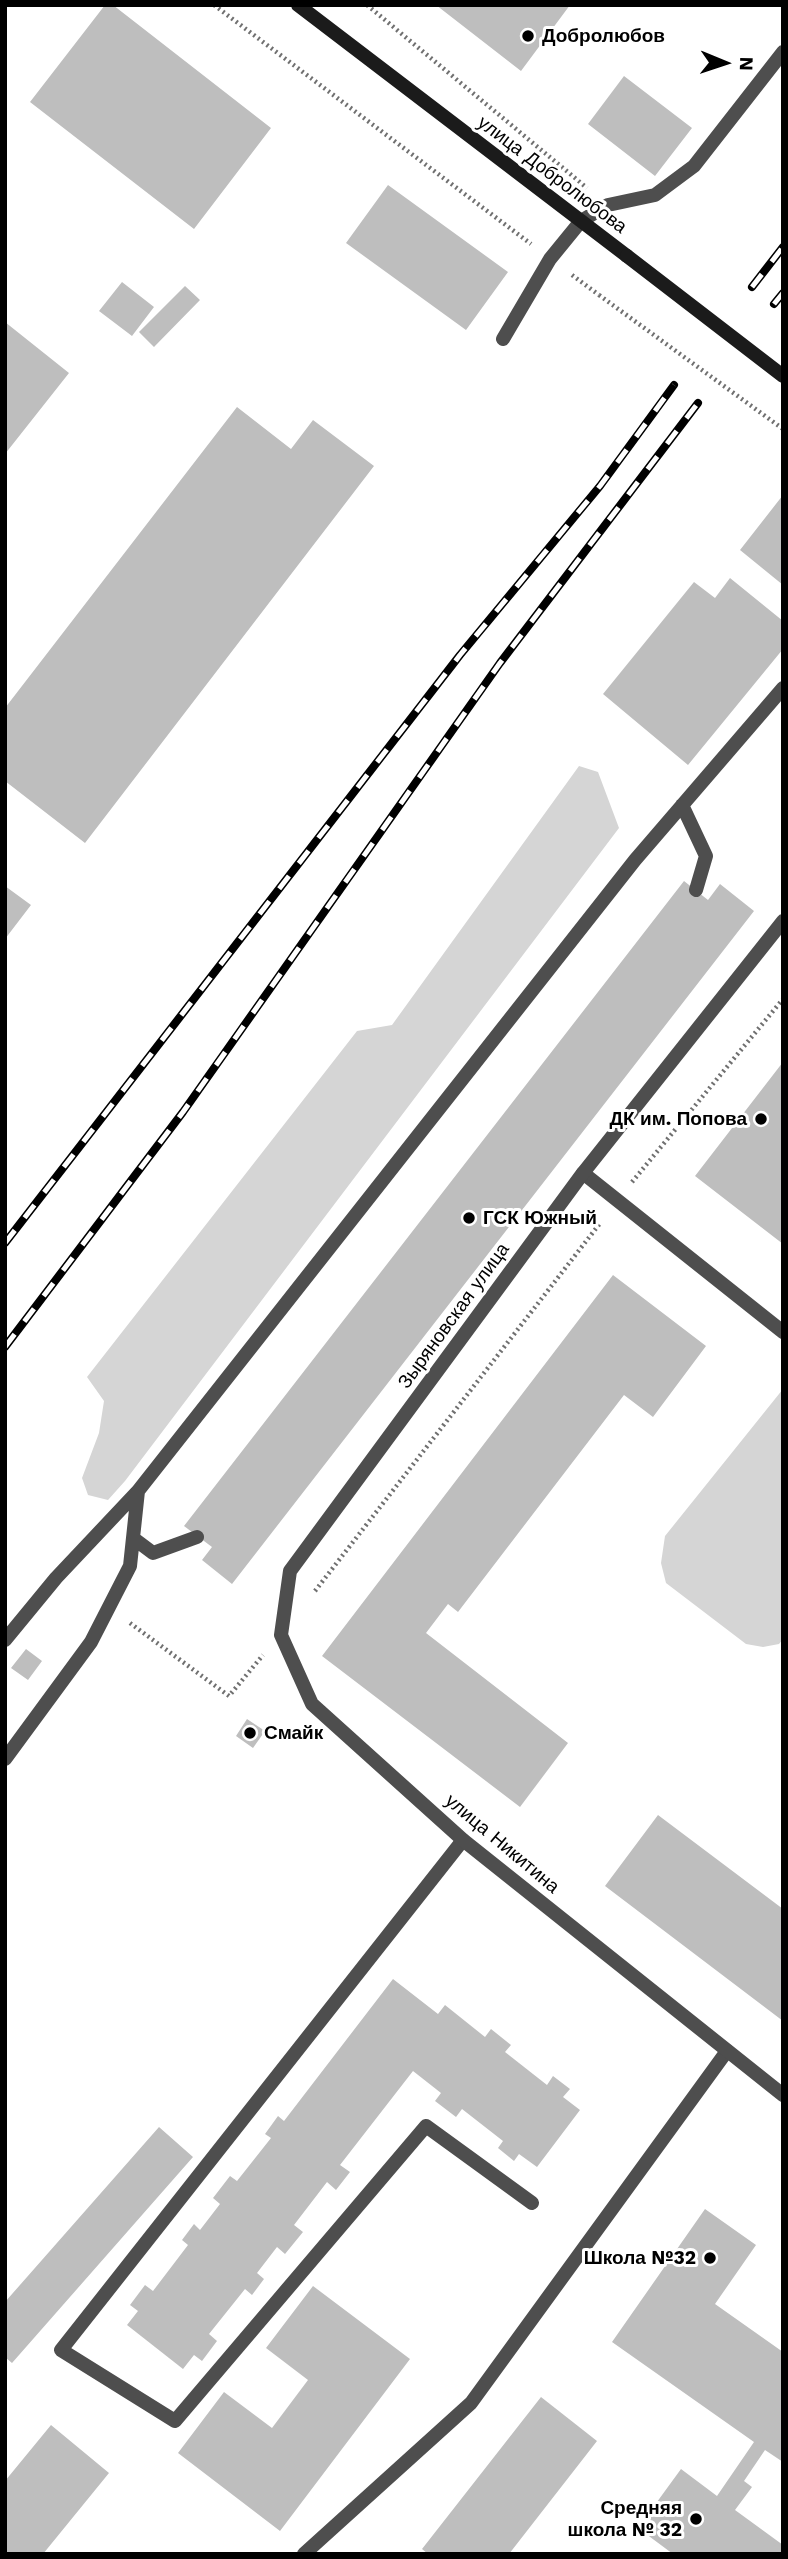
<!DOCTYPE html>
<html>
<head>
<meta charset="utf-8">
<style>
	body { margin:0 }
	#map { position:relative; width:788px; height:2559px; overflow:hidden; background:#fff; font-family:"Work Sans",sans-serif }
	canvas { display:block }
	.frame { position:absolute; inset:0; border:7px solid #000; pointer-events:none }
	.north { position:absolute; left:690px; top:28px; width:70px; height:70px; -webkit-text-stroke:5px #fff; paint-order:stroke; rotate:92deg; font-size:19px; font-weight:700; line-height:28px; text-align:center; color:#000 }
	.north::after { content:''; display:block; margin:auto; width:24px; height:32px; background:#000; clip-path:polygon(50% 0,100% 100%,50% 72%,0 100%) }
</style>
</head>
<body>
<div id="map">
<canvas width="788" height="2559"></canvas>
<div class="frame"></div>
<div class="north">N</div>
</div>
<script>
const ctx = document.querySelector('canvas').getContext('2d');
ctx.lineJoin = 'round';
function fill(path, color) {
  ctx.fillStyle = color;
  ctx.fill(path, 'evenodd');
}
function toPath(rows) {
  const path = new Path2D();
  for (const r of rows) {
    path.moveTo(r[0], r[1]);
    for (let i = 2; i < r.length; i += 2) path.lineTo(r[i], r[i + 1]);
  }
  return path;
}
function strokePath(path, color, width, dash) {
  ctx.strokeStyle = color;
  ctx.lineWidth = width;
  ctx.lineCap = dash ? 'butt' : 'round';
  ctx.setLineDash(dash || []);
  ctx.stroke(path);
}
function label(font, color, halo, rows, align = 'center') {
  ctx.font = font + ' "Work Sans",sans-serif';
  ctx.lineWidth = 6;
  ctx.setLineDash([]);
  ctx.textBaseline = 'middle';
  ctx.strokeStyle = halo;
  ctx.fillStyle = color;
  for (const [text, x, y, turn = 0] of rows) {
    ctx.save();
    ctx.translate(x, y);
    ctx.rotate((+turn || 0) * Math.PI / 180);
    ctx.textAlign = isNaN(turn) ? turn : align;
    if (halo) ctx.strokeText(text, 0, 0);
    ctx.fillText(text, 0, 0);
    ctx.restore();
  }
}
const green = toPath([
	[579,766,598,772,619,828,125,1481,108,1500,88,1495,82,1478,99,1433,104,1401,87,1377,357,1031,392,1025],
	[783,1389,783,1639,779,1644,763,1647,746,1644,666,1583,661,1563,665,1536]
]);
const building = toPath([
	[105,5,113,5,271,128,194,229,30,102],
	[436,5,570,5,521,71],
	[624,76,692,128,655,176,588,124],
	[388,185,508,272,466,330,346,243],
	[122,282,154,307,132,336,99,311],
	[185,286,200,300,154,347,139,332],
	[5,322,69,373,5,454],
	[237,407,291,449,313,420,374,466,85,843,5,781,5,708],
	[783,495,783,585,740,550],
	[730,578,783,621,783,649,688,765,603,694,694,582,715,598],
	[684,881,708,900,720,884,754,911,232,1584,202,1560,212,1547,184,1526],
	[5,886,31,905,5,939],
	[783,1062,783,1244,695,1176],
	[613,1275,706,1346,653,1417,624,1395,458,1612,448,1604,426,1633,568,1743,520,1807,322,1656],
	[26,1649,42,1661,28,1680,11,1668],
	[247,1719,265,1731,253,1748,236,1736],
	[658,1815,783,1909,783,2021,605,1886],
	[393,1979,438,2014,445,2005,485,2037,491,2029,511,2045,505,2052,547,2085,553,2076,570,2089,563,2097,580,2110,537,2167,519,2154,514,2161,498,2148,503,2141,462,2109,456,2117,435,2101,441,2093,413,2071,340,2165,350,2172,336,2190,327,2182,294,2225,303,2232,285,2254,277,2247,257,2273,264,2279,252,2295,245,2289,209,2334,217,2341,202,2361,194,2355,183,2369,127,2325,138,2311,130,2305,145,2285,153,2291,188,2245,182,2240,194,2224,200,2230,220,2204,213,2198,230,2176,237,2181,271,2138,265,2134,278,2116,284,2121],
	[159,2127,193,2157,12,2363,5,2357,5,2302],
	[705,2209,756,2245,715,2304,783,2352,783,2462,765,2450,744,2481,752,2487,735,2510,783,2545,783,2554,673,2554,638,2528,681,2469,717,2496,754,2442,612,2342],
	[313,2286,410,2359,280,2531,178,2453,224,2392,272,2428,308,2380,266,2348],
	[541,2397,597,2441,509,2554,428,2554,422,2549],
	[51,2425,109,2473,43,2554,5,2554,5,2481]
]);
const path = toPath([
	[214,5,531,244],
	[367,5,587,188],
	[572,275,599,295],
	[632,1182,783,999],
	[315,1591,601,1222],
	[130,1623,229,1696,263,1655]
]);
const lane = toPath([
	[503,339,550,259,581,221],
	[682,805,706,856,696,890],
	[583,1173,783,1332],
	[133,1538,153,1553,197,1537],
	[5,1640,56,1578,138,1491],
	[5,1759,91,1642,130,1566,138,1491,635,860,783,688],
	[463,1840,61,2350,175,2421,426,2126,532,2203],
	[304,2554,471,2403,727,2051]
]);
const street = toPath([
	[581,221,608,205,655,195,694,166,783,52],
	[783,921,583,1173,290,1571,281,1635,312,1704,463,1840,783,2095]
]);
const secondary = toPath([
	[298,5,627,256]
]);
const rail = toPath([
	[752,287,783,247],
	[774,304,783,293],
	[5,1243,460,655,600,486,674,385],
	[5,1347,183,1112,500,663,698,403]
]);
const pathBridge = toPath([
	[599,295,783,429]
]);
const secondaryBridge = toPath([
	[627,256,783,376]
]);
const markers = [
	[528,36,7,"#000"],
	[761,1119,7,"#000"],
	[469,1218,7,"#000"],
	[250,1733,7,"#000"],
	[710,2258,7,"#000"],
	[696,2519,7,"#000"]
];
const poiNames = [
	["Добролюбов",542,36],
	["ДК им. Попова",747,1119,"right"],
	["ГСК Южный",483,1218],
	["Смайк",264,1733],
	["Школа №32",696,2258,"right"],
	["Средняя",682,2508,"right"],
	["школа № 32",682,2530,"right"]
];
const streetNames = [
	["улица Добролюбова",552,175,37],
	["Зыряновская улица",454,1316,-54],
	["улица Никитина",502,1844,40]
];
fill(green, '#d5d5d5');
fill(building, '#bebebe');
strokePath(path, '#707070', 4.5, [2, 3.5]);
strokePath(lane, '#4e4e4e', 14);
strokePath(street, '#4e4e4e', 14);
strokePath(secondary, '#1b1b1b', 14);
strokePath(rail, '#000', 8);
strokePath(rail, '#fff', 5, [16]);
strokePath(pathBridge, '#707070', 4.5, [2, 3.5]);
strokePath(secondaryBridge, '#1b1b1b', 14);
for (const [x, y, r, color] of markers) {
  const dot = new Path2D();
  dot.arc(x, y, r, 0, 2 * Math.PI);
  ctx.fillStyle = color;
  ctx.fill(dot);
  strokePath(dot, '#fff', 2.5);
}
label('bold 19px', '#000', '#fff', poiNames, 'left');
label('19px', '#000', '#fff', streetNames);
</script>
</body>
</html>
